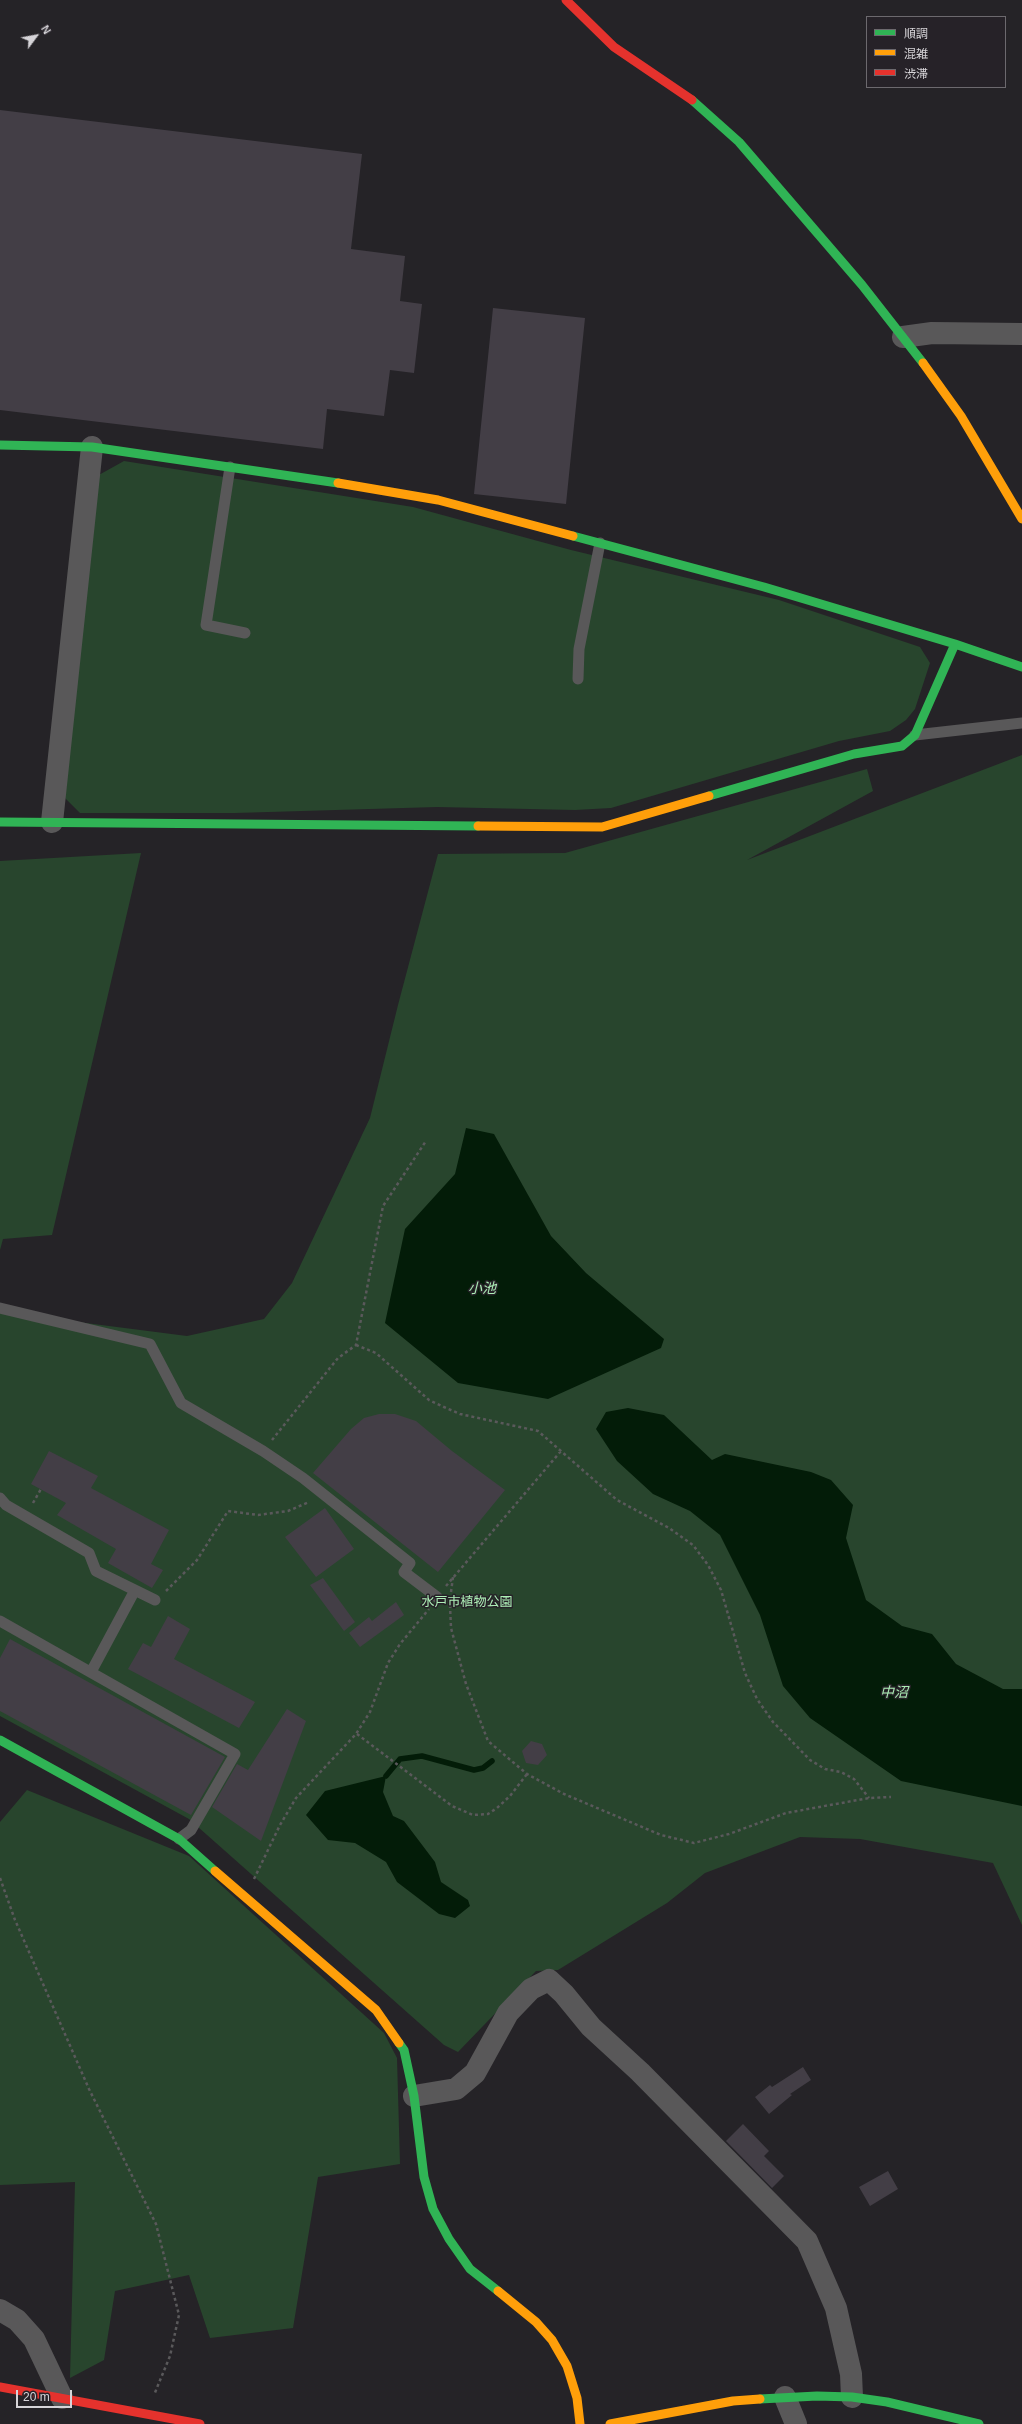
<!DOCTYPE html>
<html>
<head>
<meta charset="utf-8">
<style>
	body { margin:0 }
	#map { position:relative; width:1022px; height:2424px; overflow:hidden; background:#252327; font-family:Helvetica,"Noto Sans JP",sans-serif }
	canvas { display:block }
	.legend { position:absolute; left:866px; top:16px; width:140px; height:72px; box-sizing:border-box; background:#262228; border:1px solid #6c696e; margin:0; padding:5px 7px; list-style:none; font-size:12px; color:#d6d4d8 }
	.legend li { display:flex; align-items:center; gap:8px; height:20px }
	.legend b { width:20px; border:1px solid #6c696e }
	.north { position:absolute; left:16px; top:16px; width:40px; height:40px; -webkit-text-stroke:3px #262228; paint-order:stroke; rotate:58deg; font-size:11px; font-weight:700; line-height:16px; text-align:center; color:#d6d4d8 }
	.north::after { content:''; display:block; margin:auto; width:14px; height:18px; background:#d6d4d8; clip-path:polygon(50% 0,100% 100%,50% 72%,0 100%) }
	.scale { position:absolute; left:16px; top:2390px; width:56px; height:18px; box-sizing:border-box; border:2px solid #d6d4d8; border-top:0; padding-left:5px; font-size:12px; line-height:14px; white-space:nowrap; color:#d6d4d8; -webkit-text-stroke:3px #262228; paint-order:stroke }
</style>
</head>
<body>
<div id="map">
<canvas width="1022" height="2424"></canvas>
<ul class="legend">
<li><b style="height:5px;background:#30b455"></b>順調</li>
<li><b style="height:5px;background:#ff9f0a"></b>混雑</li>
<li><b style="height:5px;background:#e5322d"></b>渋滞</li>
</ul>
<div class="north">N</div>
<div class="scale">20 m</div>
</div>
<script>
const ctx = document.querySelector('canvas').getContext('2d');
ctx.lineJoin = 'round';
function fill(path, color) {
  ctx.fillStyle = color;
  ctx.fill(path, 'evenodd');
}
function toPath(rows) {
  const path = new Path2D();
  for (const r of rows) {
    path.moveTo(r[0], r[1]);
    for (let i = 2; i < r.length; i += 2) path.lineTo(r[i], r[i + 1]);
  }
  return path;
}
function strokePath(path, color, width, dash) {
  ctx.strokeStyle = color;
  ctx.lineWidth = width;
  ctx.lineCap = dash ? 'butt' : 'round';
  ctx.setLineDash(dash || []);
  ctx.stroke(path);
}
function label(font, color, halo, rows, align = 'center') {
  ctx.font = font + ' Helvetica,"Noto Sans JP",sans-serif';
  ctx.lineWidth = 3;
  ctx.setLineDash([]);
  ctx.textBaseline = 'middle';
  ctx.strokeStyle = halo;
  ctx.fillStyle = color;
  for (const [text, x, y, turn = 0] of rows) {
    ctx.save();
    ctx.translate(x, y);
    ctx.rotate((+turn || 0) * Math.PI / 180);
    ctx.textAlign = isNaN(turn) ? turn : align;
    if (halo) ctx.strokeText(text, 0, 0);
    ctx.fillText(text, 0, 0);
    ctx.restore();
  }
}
const green = toPath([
	[124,461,413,507,571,550,779,600,920,647,930,663,915,709,906,720,890,731,839,741,611,808,575,810,437,807,235,813,80,813,65,798,97,476],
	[1022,755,1022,1925,993,1863,860,1839,800,1837,705,1873,667,1903,558,1970,536,1971,458,2052,444,2045,189,1819,0,1716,0,1312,187,1336,264,1319,292,1283,370,1118,398,1005,438,854,565,853,867,769,873,791,747,860],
	[141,853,52,1235,3,1239,0,1250,0,861],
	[27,1790,189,1856,384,2033,397,2058,400,2164,318,2177,293,2328,210,2338,189,2275,115,2291,104,2360,70,2378,75,2182,0,2185,0,1822]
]);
const water = toPath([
	[466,1128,494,1134,551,1236,586,1273,664,1339,661,1348,548,1399,458,1383,385,1323,405,1229,455,1174],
	[628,1408,664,1415,712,1460,725,1454,811,1472,831,1480,853,1505,846,1538,866,1600,902,1626,932,1634,956,1664,1003,1689,1022,1689,1022,1806,901,1781,810,1718,783,1686,760,1615,720,1535,690,1511,653,1494,617,1461,596,1429,606,1412],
	[386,1776,383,1792,393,1816,404,1821,435,1862,441,1882,468,1900,470,1906,455,1918,439,1914,397,1882,386,1862,355,1843,328,1840,306,1815,325,1791]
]);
const stream = toPath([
	[386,1776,400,1759,422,1756,474,1770,483,1768,492,1761]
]);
const building = toPath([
	[0,110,362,154,351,249,405,256,400,301,422,304,414,373,390,370,384,416,327,409,323,449,0,410],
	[493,308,585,318,566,504,474,494],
	[379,1414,395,1414,416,1421,452,1451,505,1490,438,1572,313,1473,351,1429,364,1418],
	[49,1451,98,1476,91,1488,169,1530,151,1564,163,1570,152,1588,108,1563,116,1549,57,1515,66,1503,31,1484],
	[325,1508,354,1549,316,1577,285,1537],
	[323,1578,355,1622,344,1631,310,1585],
	[396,1602,404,1615,360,1647,349,1633,369,1617,372,1621],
	[168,1616,190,1629,174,1659,255,1702,239,1728,128,1669,143,1643,151,1647],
	[10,1639,225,1757,191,1815,0,1711,0,1658],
	[287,1709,306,1721,261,1841,212,1807,237,1764,248,1770],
	[531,1741,542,1744,547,1755,538,1765,526,1763,522,1751],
	[803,2067,811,2080,790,2094,792,2095,769,2114,755,2097,770,2085,772,2087],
	[743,2124,769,2151,764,2156,784,2176,772,2188,726,2141],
	[888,2171,898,2189,870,2206,859,2187]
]);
const path = toPath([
	[356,1345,376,1353,429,1400,444,1407,460,1414,538,1431,617,1500,669,1528,693,1545,708,1565,721,1590,745,1673,757,1699,773,1722,810,1760,825,1769,841,1772,854,1779,869,1798],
	[272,1440,338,1358,356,1345,383,1206,426,1141],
	[33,1503,41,1489],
	[446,1586,561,1451],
	[166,1591,197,1560,228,1511,258,1515,288,1511,309,1502],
	[451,1592,453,1577],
	[450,1605,451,1628,466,1684,488,1741,527,1774,564,1794,661,1835,694,1843,729,1834,786,1813,869,1798,891,1797],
	[357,1734,452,1806,473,1815,488,1814,497,1808,510,1796,527,1774],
	[0,1878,15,1920,89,2089,156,2224,179,2315,170,2356,154,2395],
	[254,1879,280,1825,296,1798,356,1734,370,1712,388,1663,400,1644,429,1609]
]);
const lane = toPath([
	[230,467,206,625,245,633],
	[578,679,579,649,600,543],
	[915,735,1022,723],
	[0,1308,150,1344,181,1403,263,1451,303,1478,410,1563,404,1572,437,1597],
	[0,1498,6,1505,89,1553,96,1571,155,1600],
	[0,1621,235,1754,191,1830,179,1839],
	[91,1672,134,1592]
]);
const street = toPath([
	[903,337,932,333,1022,334],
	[52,822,92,447],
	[414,2096,456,2089,475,2073,508,2013,531,1989,549,1980,564,1994,591,2027,640,2072,807,2241,836,2308,851,2374,852,2397],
	[0,2310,17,2320,34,2339,62,2398],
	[785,2397,796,2424]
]);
const fast = toPath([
	[692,100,739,142,862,285,923,363],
	[0,445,92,447,338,483],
	[573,536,764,587,955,644,1022,667],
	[709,796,854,754,902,746,915,735,955,644],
	[0,822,478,826],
	[0,1740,179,1839,215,1871],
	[399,2043,404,2050,414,2096,424,2177,433,2209,449,2239,470,2269,498,2291],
	[760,2399,817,2396,852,2397,887,2402,979,2424]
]);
const slow = toPath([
	[923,363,961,416,1022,519],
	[338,483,438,500,573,536],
	[478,826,602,827,709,796],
	[215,1871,376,2010,399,2043],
	[498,2291,536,2322,552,2340,567,2366,577,2398,580,2424],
	[610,2424,733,2401,760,2399]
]);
const jam = toPath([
	[566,0,614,47,692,100],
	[0,2387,200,2424]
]);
const parkNames = [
	["水戸市植物公園",467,1602]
];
const waterNames = [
	["小池",482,1289],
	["中沼",894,1693]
];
fill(green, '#28452d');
fill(water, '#031c08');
strokePath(stream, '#031c08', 5.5);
fill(building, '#433e46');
strokePath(path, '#5a595b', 2.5, [3, 3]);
strokePath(lane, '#595859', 11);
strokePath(street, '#595859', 22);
strokePath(fast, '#30b455', 9);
strokePath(slow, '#ff9f0a', 9);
strokePath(jam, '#e5322d', 9);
label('13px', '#adefb7', '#262228', parkNames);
label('italic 14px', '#abecb5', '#262228', waterNames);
</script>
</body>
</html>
